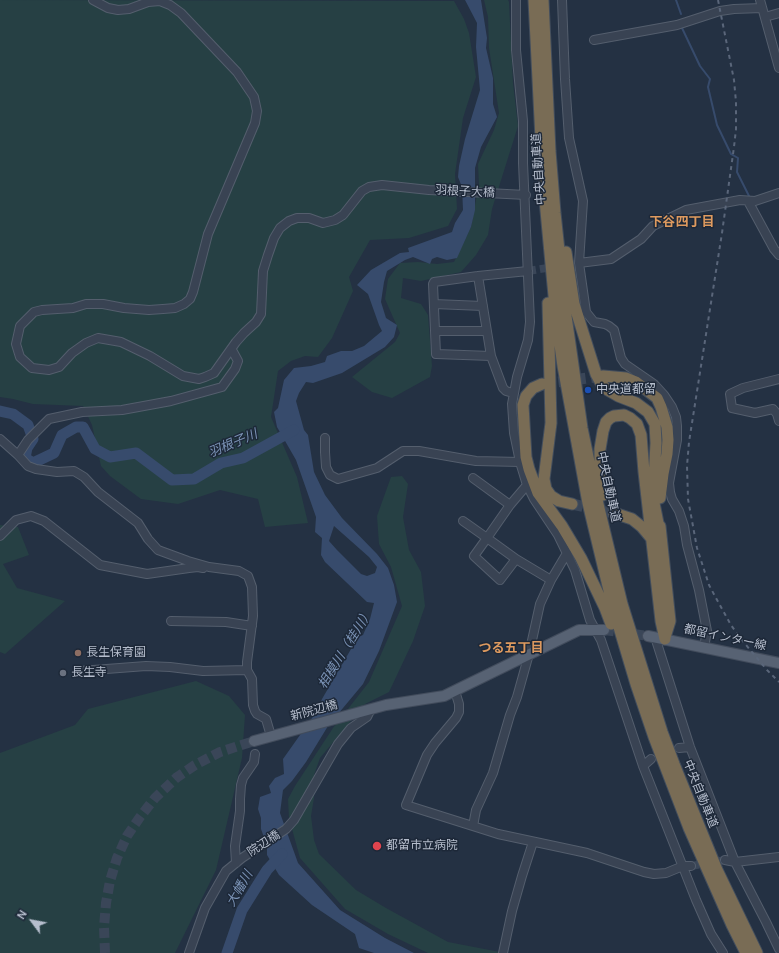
<!DOCTYPE html>
<html>
<head>
<meta charset="utf-8">
<style>
	body { margin:0 }
	#map { position:relative; width:779px; height:953px; overflow:hidden; background:#243143; font-family:"DM Sans",sans-serif }
	canvas { display:block }
	.north { position:absolute; left:12px; top:901px; width:40px; height:40px; -webkit-text-stroke:3px #1d2838; paint-order:stroke; rotate:302deg; font-size:11px; font-weight:700; line-height:16px; text-align:center; color:#b6becd }
	.north::after { content:''; display:block; margin:auto; width:14px; height:18px; background:#b6becd; clip-path:polygon(50% 0,100% 100%,50% 72%,0 100%) }
</style>
</head>
<body>
<div id="map">
<canvas width="779" height="953"></canvas>
<div class="north">N</div>
</div>
<script>
const ctx = document.querySelector('canvas').getContext('2d');
ctx.lineJoin = 'round';
function fill(path, color) {
  ctx.fillStyle = color;
  ctx.fill(path, 'evenodd');
}
function toPath(rows) {
  const path = new Path2D();
  for (const r of rows) {
    path.moveTo(r[0], r[1]);
    for (let i = 2; i < r.length; i += 2) path.lineTo(r[i], r[i + 1]);
  }
  return path;
}
function strokePath(path, color, width, dash) {
  ctx.strokeStyle = color;
  ctx.lineWidth = width;
  ctx.lineCap = dash ? 'butt' : 'round';
  ctx.setLineDash(dash || []);
  ctx.stroke(path);
}
function label(font, color, halo, rows, align = 'center') {
  ctx.font = font + ' "DM Sans","Noto Sans JP",sans-serif';
  ctx.lineWidth = 3;
  ctx.setLineDash([]);
  ctx.textBaseline = 'middle';
  ctx.strokeStyle = halo;
  ctx.fillStyle = color;
  for (const [text, x, y, turn = 0] of rows) {
    ctx.save();
    ctx.translate(x, y);
    ctx.rotate((+turn || 0) * Math.PI / 180);
    ctx.textAlign = isNaN(turn) ? turn : align;
    if (halo) ctx.strokeText(text, 0, 0);
    ctx.fillText(text, 0, 0);
    ctx.restore();
  }
}
const green = toPath([
	[0,0,454,1,464,19,469,33,476,77,463,118,455,174,457,209,448,226,409,238,370,240,349,277,353,291,332,338,318,357,305,356,291,361,278,371,271,417,297,477,308,523,265,527,258,499,220,490,178,504,141,499,110,476,101,466,92,425,83,406,33,404,13,399,0,397],
	[484,0,508,0,509,2,513,83,518,126,492,209,488,235,476,255,461,272,421,281,403,278,401,298,421,304,428,315,432,366,430,377,392,398,372,392,352,377,395,342,400,333,385,299,388,279,400,263,418,262,437,264,454,262,471,227,479,184,478,164,494,130,499,113,489,48,488,17],
	[402,476,408,484,403,517,409,550,421,572,425,606,413,641,389,692,365,704,320,758,314,775,314,798,311,816,314,840,319,854,356,890,386,908,448,942,505,953,428,953,388,934,345,909,300,858,289,818,288,799,295,786,333,728,369,682,402,606,391,567,379,544,377,516,391,477],
	[0,525,18,527,29,555,3,564,17,588,65,601,5,654,0,652],
	[196,681,229,696,245,715,242,758,216,870,175,953,0,953,0,753,75,725,88,709]
]);
const water = toPath([
	[465,0,481,0,487,38,486,48,493,78,493,104,497,117,481,147,475,168,475,210,471,227,457,258,447,260,437,257,432,259,430,264,413,257,405,260,387,271,384,282,381,302,386,318,397,325,394,337,385,347,342,373,313,383,306,382,299,393,296,401,304,430,308,435,314,472,325,495,342,518,377,554,388,568,394,585,397,602,379,651,363,684,328,726,306,762,292,781,283,790,280,813,298,863,340,910,385,938,414,953,374,953,359,948,355,934,312,905,279,875,267,855,267,846,261,829,261,818,258,809,260,797,271,793,269,786,275,778,284,774,283,759,317,711,322,699,358,637,363,635,370,619,374,603,367,602,325,562,321,555,322,538,315,532,316,517,296,460,277,427,274,412,278,408,284,380,294,368,311,366,325,362,327,356,341,351,352,351,364,346,382,331,379,325,368,294,357,285,371,270,400,253,409,252,408,248,452,232,455,223,463,210,462,187,458,177,459,166,465,139,480,90,476,47,477,23],
	[334,526,369,557,377,567,375,573,367,576,361,574,337,550,329,541]
]);
const stream = toPath([
	[676,0,681,14],
	[682,28,700,66,710,79,708,87,717,125,731,154,738,158,737,172,749,196]
]);
const river = toPath([
	[0,411,13,414,28,425,33,439,27,448,25,458,33,463,54,453,62,435,76,427,83,427,95,449,110,457,136,453,172,480,194,479,221,463,243,458,294,430],
	[227,953,242,910,267,870,282,854]
]);
const minorTunnel = toPath([
	[528,271,579,263],
	[691,866,725,860]
]);
const majorTunnel = toPath([
	[604,630,648,636],
	[105,953,104,927,106,903,110,881,117,858,127,836,140,817,155,798,176,778,195,765,220,752,254,741]
]);
const highwayTunnel = toPath([
	[542,384,603,376],
	[572,504,614,513]
]);
const minor = toPath([
	[93,0,108,8,118,10,129,9,148,2,160,1,170,5,181,13,237,72,254,97,257,111,255,123,208,234,193,292,190,299,184,304,175,308,163,309,149,310,124,308,103,304,86,304,73,308,42,310,34,312,20,326,16,344,20,357,32,368,49,370,59,367,72,353,86,343,98,338,121,342,150,356,183,376,199,379,205,377,214,373,236,342,244,333,256,322,261,314,263,271,268,255,274,238,280,228,289,221,297,218,309,218,323,223,335,220,343,215,362,191,369,187,382,185,429,190,526,195],
	[516,0,516,50,523,121,523,163,530,322,528,340,517,377,512,404,514,433,520,462,527,485,534,499,558,535,575,570,590,620,601,640,643,766,696,900,711,934,723,953],
	[562,0,565,79,569,138,583,201,579,263,586,312,594,322,605,324,609,326,614,330,621,358,625,364,654,384,664,395,672,407,676,417,677,426,677,440,669,483,670,492,672,499,679,511,684,526,687,545,699,590,707,631,704,647],
	[760,0,779,68],
	[765,17,779,13],
	[594,40,677,25,720,11,734,9,762,8],
	[748,201,774,249,779,255],
	[579,263,611,259,641,239,653,226,686,210,740,200,755,201,779,193],
	[478,276,491,356,503,388,506,391,513,393],
	[434,304,483,306],
	[435,331,487,331],
	[491,356,436,354,433,284,434,282,478,276,528,271],
	[779,379,743,388,730,394,732,408,755,413,773,409,777,414,779,421],
	[325,438,325,452,326,467,330,475,338,479,377,468,403,451,419,451,476,461,520,462],
	[0,439,18,455,28,466,36,469,57,472,74,471,84,477,98,492,138,523,148,539,158,550,188,561,209,567,239,571,248,576,252,587,253,616,247,662,247,670,252,679,253,705,255,711,257,714,266,719,271,736],
	[18,455,28,440,49,419,82,412,122,410,171,401,222,387,235,369,238,361,232,350],
	[473,478,510,505],
	[527,485,510,505,487,538,516,559,551,580],
	[463,521,487,538,474,556,500,580,516,559],
	[0,536,16,520,31,516,44,521,100,565,147,574,189,568,198,567,203,568],
	[171,621,226,622,252,626],
	[655,637,690,747,735,862,766,922,779,949],
	[80,671,146,666,170,667,203,671,247,670],
	[455,691,459,704,459,712,456,718,435,743,427,755,406,805,498,834,587,853,644,872,654,874,666,873,683,866,691,866],
	[679,748,690,747],
	[643,766,651,759],
	[473,826,476,810,493,773,510,715,517,697,529,654,540,604,551,580,567,553],
	[725,860,735,862,779,857],
	[236,863,235,846,240,811,240,799,241,785,243,778,254,762,255,754],
	[189,953,205,908,226,871,242,858,286,829,294,820,338,744,351,728,367,717,371,709],
	[503,953,512,911,522,876,533,842]
]);
const major = toPath([
	[648,636,779,663],
	[254,741,386,705,444,696,579,630,604,630]
]);
const highway = toPath([
	[534,0,543,179,556,317,563,366,588,503,613,607,636,684,654,737,689,828,732,925,746,953],
	[543,0,550,151,555,213,566,316,582,428,597,500,622,604,662,732,674,764,717,870,757,953],
	[566,252,574,304,596,374,601,383,606,389,618,396,636,403,648,412,655,424,656,443,653,498,660,533],
	[548,303,551,423,544,479,546,489,551,496,559,501,572,504],
	[603,376,626,378,636,382,657,398,661,407,667,427,668,440,667,454,663,474,660,498],
	[542,384,533,388,526,396,523,405,526,457,529,469,538,493,562,526,581,558,605,608,611,624],
	[603,495,600,477,600,449,603,431,606,422,610,418,614,416,624,415,630,418,637,424,641,435,644,472,661,621,665,639],
	[614,513,632,519,642,527,652,539],
	[660,526,670,621,665,637]
]);
const rail = toPath([
	[718,0,734,80,736,102,736,129,734,147,722,233,689,442,687,466,688,499,697,548,709,585,716,598,731,625,741,639,767,670,779,682]
]);
const markers = [
	[588,390,4,"#1a4fb4"],
	[78,653,4,"#8d6e63"],
	[63,673,4,"#6b7280"],
	[377,846,5,"#e0444e"]
];
const streetNames = [
	["中央自動車道",539,169,-94],
	["羽根子大橋",465,192,3],
	["中央自動車道",608,487,78],
	["都留インター線",725,638,12],
	["新院辺橋",314,711,-15],
	["中央自動車道",700,794,68],
	["院辺橋",264,844,-33]
];
const poiNames = [
	["中央道都留",596,390],
	["長生保育園",86,653],
	["長生寺",71,673],
	["都留市立病院",386,846]
];
const neighbourhoodNames = [
	["下谷四丁目",682,223],
	["つる五丁目",511,649]
];
const waterNames = [
	["羽根子川",233,444,-23],
	["相模川（桂川）",346,649,-58],
	["大幡川",240,889,-60]
];
fill(green, '#264044');
fill(water, '#374b6c');
strokePath(stream, '#374b6c', 2);
strokePath(river, '#374b6c', 11);
strokePath(minorTunnel, '#3a4658', 8, [8, 4]);
strokePath(majorTunnel, '#3a4658', 10, [10, 5]);
strokePath(highwayTunnel, '#3a4658', 11, [11, 5.5]);
strokePath(minor, '#545e6d', 10);
strokePath(major, '#424c5c', 12);
strokePath(highway, '#434e5d', 13);
strokePath(minor, '#394353', 8);
strokePath(major, '#576273', 10);
strokePath(highway, '#796c55', 11);
strokePath(rail, '#5a667a', 2, [4, 4]);
for (const [x, y, r, color] of markers) {
  const dot = new Path2D();
  dot.arc(x, y, r, 0, 2 * Math.PI);
  ctx.fillStyle = color;
  ctx.fill(dot);
  strokePath(dot, '#1d2838', 1.5);
}
label('12px', '#b6becd', '#1d2838', streetNames);
label('12px', '#b6becd', '#1d2838', poiNames, 'left');
label('bold 13px', '#de9a5f', '#1d2838', neighbourhoodNames);
label('italic 13px', '#7b93b6', '#1d2838', waterNames);
</script>
</body>
</html>
